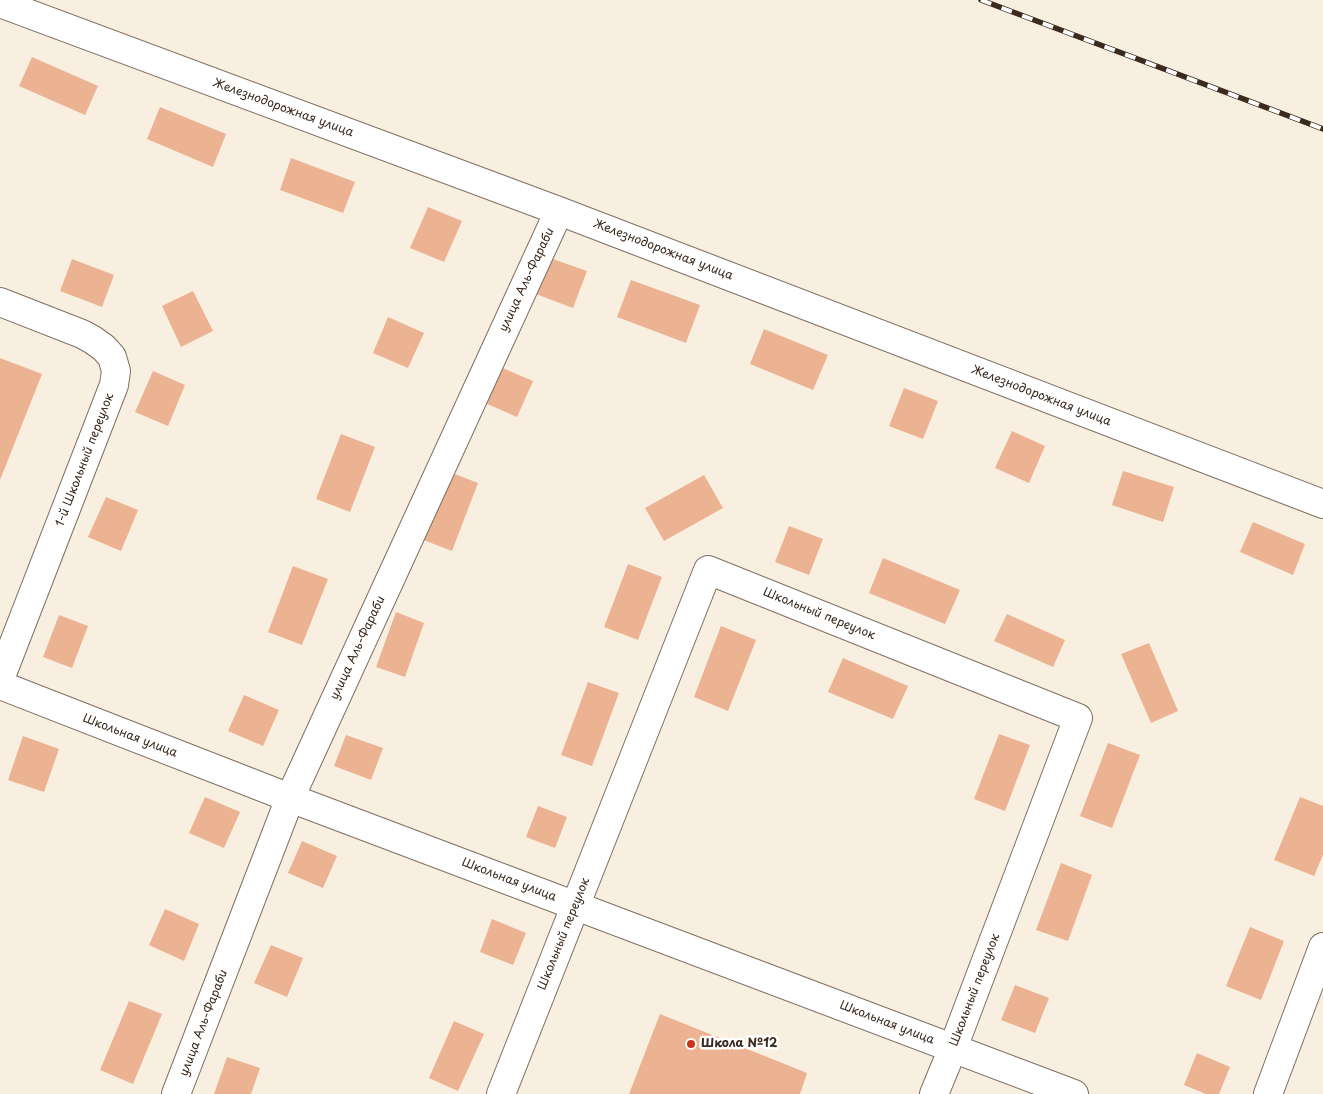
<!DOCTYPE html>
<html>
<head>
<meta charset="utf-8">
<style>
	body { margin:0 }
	canvas { display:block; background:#f9efe0 }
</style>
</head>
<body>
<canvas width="1323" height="1094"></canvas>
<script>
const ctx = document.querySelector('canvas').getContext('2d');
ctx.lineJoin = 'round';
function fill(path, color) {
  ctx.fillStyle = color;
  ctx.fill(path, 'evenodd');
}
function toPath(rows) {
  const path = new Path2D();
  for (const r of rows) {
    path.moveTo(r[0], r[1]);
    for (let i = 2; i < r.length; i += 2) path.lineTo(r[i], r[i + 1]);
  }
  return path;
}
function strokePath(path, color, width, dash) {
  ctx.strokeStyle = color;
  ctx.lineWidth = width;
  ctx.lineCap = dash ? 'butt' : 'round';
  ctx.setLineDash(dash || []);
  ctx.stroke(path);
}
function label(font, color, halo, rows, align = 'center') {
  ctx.font = font + ' "Playpen Sans",sans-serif';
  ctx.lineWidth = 5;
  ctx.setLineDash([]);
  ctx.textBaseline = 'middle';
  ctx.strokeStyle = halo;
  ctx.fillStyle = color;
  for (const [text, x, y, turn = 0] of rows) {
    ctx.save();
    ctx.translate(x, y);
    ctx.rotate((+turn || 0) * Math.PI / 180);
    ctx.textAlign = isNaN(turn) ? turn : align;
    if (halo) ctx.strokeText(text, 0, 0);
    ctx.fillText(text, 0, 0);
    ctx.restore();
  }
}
const building = toPath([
	[32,57,98,86,85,115,19,86],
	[160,107,226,134,213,167,147,139],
	[291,158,355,182,343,213,280,190],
	[428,207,462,221,444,262,410,248],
	[550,258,587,271,573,308,536,294],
	[72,259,114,275,102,307,60,291],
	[631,280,700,305,686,343,617,317],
	[193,291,213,331,181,347,162,306],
	[388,317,424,333,408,368,373,353],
	[764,329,828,355,813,390,750,364],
	[0,358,42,374,0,480],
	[498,366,533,381,517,417,483,402],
	[153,371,185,385,168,426,135,412],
	[904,388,938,401,923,439,889,426],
	[1012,431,1045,446,1029,483,995,468],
	[341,434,375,447,350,512,316,499],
	[447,471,478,483,452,551,421,539],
	[1123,471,1174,487,1163,522,1112,505],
	[704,475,723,508,664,541,645,508],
	[106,497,138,510,121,551,88,537],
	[1253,522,1305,544,1293,575,1240,552],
	[789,526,823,539,809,575,775,562],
	[883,558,960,590,945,624,869,593],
	[628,564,662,577,638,640,604,627],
	[293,566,328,579,302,645,268,632],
	[396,612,424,623,405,677,376,667],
	[1007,614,1065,640,1053,667,994,641],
	[59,615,88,626,72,668,43,657],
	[721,626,756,640,728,711,694,697],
	[1149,643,1178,711,1151,723,1121,654],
	[843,658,908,686,893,719,828,692],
	[588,682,619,693,592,766,561,755],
	[244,695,279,710,263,746,228,731],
	[999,734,1030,745,1005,811,974,799],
	[346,735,383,748,371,780,334,766],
	[23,736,59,749,44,792,8,780],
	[1108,743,1140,755,1112,828,1080,816],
	[205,797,240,812,224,848,189,833],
	[1300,797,1323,806,1323,855,1314,876,1274,860],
	[538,806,567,817,555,848,526,837],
	[302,841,337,856,323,888,288,873],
	[1061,863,1092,875,1068,941,1036,930],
	[165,909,199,924,184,961,149,945],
	[492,919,526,933,513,965,480,952],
	[1250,927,1284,941,1261,1000,1226,986],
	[271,945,303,958,287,997,254,983],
	[1015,985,1049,998,1035,1033,1001,1020],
	[129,1001,162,1014,133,1084,100,1070],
	[660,1014,807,1073,800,1094,629,1094],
	[454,1021,484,1034,458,1091,429,1078],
	[1197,1053,1230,1067,1219,1094,1206,1094,1184,1085],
	[227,1057,260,1068,251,1094,214,1094]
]);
const minor = toPath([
	[0,3,559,211,1323,504],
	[0,302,82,334,93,340,104,348,112,357,116,371,114,385,0,679],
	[0,685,290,798,1074,1094],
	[176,1094,290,798,559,211],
	[501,1094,708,570,1078,718,953,1048,934,1094],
	[1268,1094,1323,947]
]);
const rail = toPath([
	[981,0,1323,129]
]);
const markers = [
	[691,1044,5,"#c8321e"]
];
const streetNames = [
	["Железнодорожная улица",283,108,20],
	["Железнодорожная улица",663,250,21],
	["улица Аль-Фараби",527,280,-65],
	["Железнодорожная улица",1041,396,21],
	["1-й Школьный переулок",85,460,-69],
	["Школьный переулок",819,614,22],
	["улица Аль-Фараби",358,648,-65],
	["Школьная улица",130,736,21],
	["Школьная улица",509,880,21],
	["Школьный переулок",564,934,-68],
	["Школьный переулок",975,990,-69],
	["улица Аль-Фараби",204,1023,-69],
	["Школьная улица",887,1023,21]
];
const poiNames = [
	["Школа №12",701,1044]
];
fill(building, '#ebb392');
strokePath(minor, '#7e6f62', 30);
strokePath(minor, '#fff', 28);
strokePath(rail, '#3b2a1e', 5.5);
strokePath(rail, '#fff', 4, [11]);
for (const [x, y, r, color] of markers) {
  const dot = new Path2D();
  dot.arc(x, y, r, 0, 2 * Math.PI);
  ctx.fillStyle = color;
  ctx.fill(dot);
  strokePath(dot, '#fff', 2);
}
label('12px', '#3b2a1e', '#fff', streetNames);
label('bold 12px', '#3b2a1e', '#fff', poiNames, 'left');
</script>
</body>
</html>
